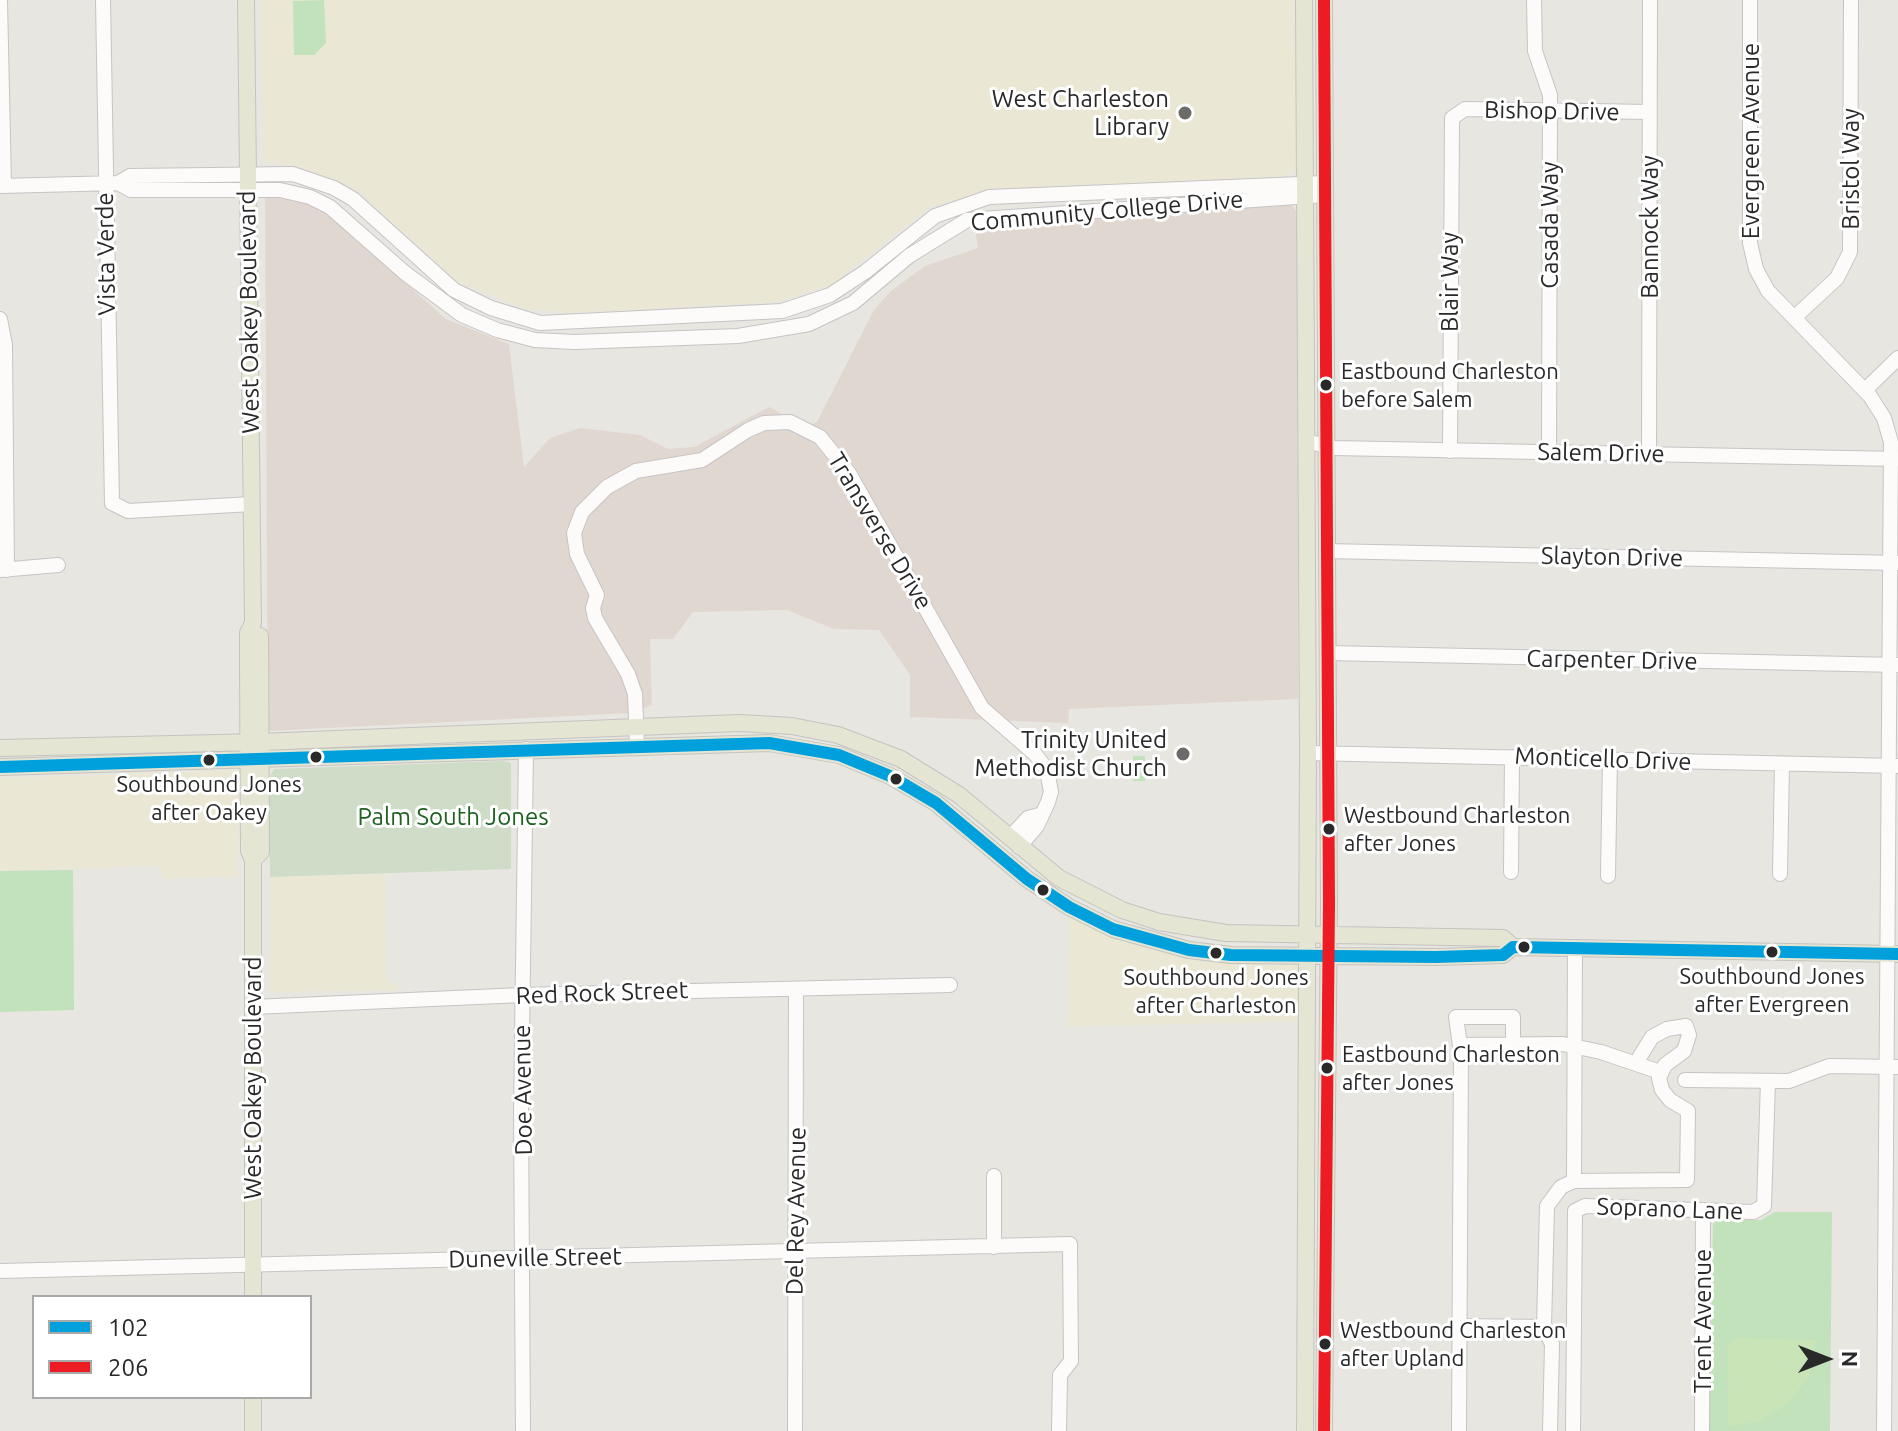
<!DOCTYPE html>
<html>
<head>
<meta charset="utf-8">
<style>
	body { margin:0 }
	#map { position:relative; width:1898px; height:1431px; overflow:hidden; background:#e8e6e0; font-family:Ubuntu,sans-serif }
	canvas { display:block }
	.legend { position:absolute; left:32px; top:1295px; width:280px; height:104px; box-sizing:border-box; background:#fff; border:2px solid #a9a9a9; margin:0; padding:10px 14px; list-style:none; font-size:24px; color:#292929 }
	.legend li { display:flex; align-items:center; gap:16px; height:40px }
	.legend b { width:40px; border:2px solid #a9a9a9 }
	.north { position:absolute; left:1786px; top:1319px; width:80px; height:80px; -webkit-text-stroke:6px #fff; paint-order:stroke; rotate:90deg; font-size:22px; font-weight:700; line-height:32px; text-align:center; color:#292929 }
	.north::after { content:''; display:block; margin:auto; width:28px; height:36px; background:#292929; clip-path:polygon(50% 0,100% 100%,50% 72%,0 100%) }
</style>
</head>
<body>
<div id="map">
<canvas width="1898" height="1431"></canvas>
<ul class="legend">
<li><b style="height:10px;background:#00a0dc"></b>102</li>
<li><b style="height:10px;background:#ed1b24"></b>206</li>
</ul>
<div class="north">N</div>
</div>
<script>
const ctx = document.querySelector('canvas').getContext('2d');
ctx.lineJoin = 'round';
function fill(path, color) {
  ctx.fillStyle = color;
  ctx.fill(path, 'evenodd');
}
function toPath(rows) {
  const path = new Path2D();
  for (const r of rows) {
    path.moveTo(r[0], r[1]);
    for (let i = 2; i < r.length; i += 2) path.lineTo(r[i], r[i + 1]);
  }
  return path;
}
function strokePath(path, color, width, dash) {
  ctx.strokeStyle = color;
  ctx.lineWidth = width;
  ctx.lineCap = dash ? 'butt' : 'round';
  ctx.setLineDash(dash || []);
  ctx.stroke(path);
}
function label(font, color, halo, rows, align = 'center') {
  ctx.font = font + ' Ubuntu,sans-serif';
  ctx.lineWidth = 6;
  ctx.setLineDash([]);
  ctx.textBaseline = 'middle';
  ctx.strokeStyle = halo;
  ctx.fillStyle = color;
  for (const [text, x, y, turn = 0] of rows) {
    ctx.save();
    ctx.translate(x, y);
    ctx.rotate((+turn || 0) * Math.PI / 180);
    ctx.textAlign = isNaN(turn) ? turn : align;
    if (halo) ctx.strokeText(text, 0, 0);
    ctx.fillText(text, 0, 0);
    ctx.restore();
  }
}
const education = toPath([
	[260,0,1296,0,1297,169,1283,177,994,189,929,207,831,285,776,302,571,313,527,309,459,283,363,195,341,182,299,167,264,162],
	[238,770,238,876,163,879,159,866,0,871,0,778],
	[385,873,387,980,397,985,397,990,270,992,270,877],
	[1069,907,1152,941,1306,955,1307,1021,1067,1027]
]);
const medical = toPath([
	[265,195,306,202,332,218,446,319,509,344,524,467,550,438,580,428,640,435,668,449,694,447,769,407,806,427,817,422,874,310,891,291,925,266,978,248,976,235,980,228,1058,218,1291,203,1297,213,1298,699,1069,709,1068,723,910,717,910,675,879,630,834,629,787,610,693,612,673,639,650,639,652,705,631,713,268,731]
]);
const green = toPath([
	[324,0,326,43,314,55,294,55,293,1],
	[1133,756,1145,756,1145,781,1133,781],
	[73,870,74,1010,0,1012,0,871],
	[1775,1212,1832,1212,1830,1431,1709,1431,1713,1224,1717,1220,1761,1220]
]);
const cemetery = toPath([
	[504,761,511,763,511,869,270,877,269,778,274,769]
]);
const pitch = toPath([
	[1736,1338,1815,1340,1814,1356,1809,1376,1789,1403,1758,1422,1728,1426,1728,1346]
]);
const minor = toPath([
	[0,0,4,185],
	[103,0,112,503,128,511,252,504],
	[1534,0,1535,51,1550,95,1549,452],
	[1750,0,1750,243,1756,269,1768,291,1870,396,1884,418,1891,442,1884,1431],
	[118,183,131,190,280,190,310,197,330,207,405,273,462,315,497,330,535,340,574,342,738,336,809,324,853,303,909,256,967,220,1325,195],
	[0,186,118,183,130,176,293,174,334,188,353,199,454,290,491,308,540,323,782,311,830,295,865,272,935,216,989,197,1325,183],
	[1795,317,1837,278,1850,252,1851,0],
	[0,319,5,345,7,570],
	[1865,390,1898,358],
	[1306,441,1334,448,1898,459],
	[1450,451,1452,118,1465,109,1650,112],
	[1649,454,1650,0],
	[1326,551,1898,563],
	[0,570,58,565],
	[1327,653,1898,665],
	[637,746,635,694,628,674,595,618,593,608,597,595,577,554,574,533,582,512,607,487,636,471,702,460,748,430,764,423,790,422,820,437,849,473,982,708,1035,754,1047,770,1051,792,1048,802,1037,826,1019,847],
	[1308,753,1898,766],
	[1009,838,1028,818,1039,815],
	[1511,872,1512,757],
	[1780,874,1782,764],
	[1608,876,1610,759],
	[253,1007,522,995,950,985],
	[1460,1045,1563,1044,1601,1052,1660,1072],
	[1685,1080,1789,1081,1829,1066,1898,1067],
	[994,1176,994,1247],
	[1574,1181,1575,947],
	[0,1271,1070,1244,1071,1361,1060,1375,1059,1431],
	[1459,1326,1544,1327],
	[523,1431,521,1112,526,749],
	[795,1431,796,990],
	[1459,1431,1461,1053,1456,1017,1513,1017,1513,1044],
	[1550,1431,1552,1344,1544,1327,1547,1206,1561,1187,1574,1181,1687,1180,1688,1111,1670,1100,1662,1090,1659,1078,1665,1065,1684,1051,1689,1035,1686,1026,1667,1029,1652,1037,1636,1063],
	[1573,1431,1575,1211,1585,1206,1753,1212,1764,1206,1768,1081],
	[1702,1431,1703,1210]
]);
const major = toPath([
	[246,0,253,623,248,633,248,663,249,851,253,860,253,1297],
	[1304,0,1308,753,1305,1431],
	[1324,0,1329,903,1324,1431],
	[0,748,260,742,739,723,792,726,838,735,901,759,959,795,1059,878,1122,910,1159,922,1226,933,1503,938,1513,947],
	[0,767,769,743,839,755,890,776,936,803,1027,879,1069,907,1113,929,1189,950,1231,955,1436,957,1503,955,1513,947,1898,954],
	[253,860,261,852,260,636],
	[253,1431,253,1397]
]);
const bus1 = toPath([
	[0,767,769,743,839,755,890,776,936,803,1027,879,1069,907,1113,929,1189,950,1231,955,1436,957,1503,955,1513,947,1898,954]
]);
const bus2 = toPath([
	[1324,0,1329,903,1324,1431]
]);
const markers = [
	[1185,113,8,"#6c6b69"],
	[1326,385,7,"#292929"],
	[1183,754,8,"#6c6b69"],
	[316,757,7,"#292929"],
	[209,760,7,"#292929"],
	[896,779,7,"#292929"],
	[1329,829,7,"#292929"],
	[1043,890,7,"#292929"],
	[1524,947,7,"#292929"],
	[1772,952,7,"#292929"],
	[1216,953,7,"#292929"],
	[1327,1068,7,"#292929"],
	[1325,1344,7,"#292929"]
];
const busNames = [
	["Eastbound Charleston",1341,372],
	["before Salem",1341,400],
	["Southbound Jones",209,785,"center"],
	["after Oakey",209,813,"center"],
	["Westbound Charleston",1344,816],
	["after Jones",1344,844],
	["Southbound Jones",1772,977,"center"],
	["after Evergreen",1772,1005,"center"],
	["Southbound Jones",1216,978,"center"],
	["after Charleston",1216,1006,"center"],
	["Eastbound Charleston",1342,1055],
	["after Jones",1342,1083],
	["Westbound Charleston",1340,1331],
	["after Upland",1340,1359]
];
const poiNames = [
	["West Charleston",1169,99],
	["Library",1169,127],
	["Trinity United",1167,740],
	["Methodist Church",1167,768]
];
const streetNames = [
	["Bishop Drive",1552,111,1],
	["Evergreen Avenue",1751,141,-90],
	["Bristol Way",1851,169,-90],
	["Community College Drive",1107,211,-5],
	["Casada Way",1550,225,-90],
	["Bannock Way",1650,227,-90],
	["Vista Verde",106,254,-91],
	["Blair Way",1450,282,-90],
	["West Oakey Boulevard",249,312,-91],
	["Salem Drive",1601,453,1],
	["Transverse Drive",880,531,59],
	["Slayton Drive",1612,557,1],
	["Carpenter Drive",1612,660,1],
	["Monticello Drive",1603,759,2],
	["Red Rock Street",602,993,-2],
	["West Oakey Boulevard",253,1078,-90],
	["Doe Avenue",523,1090,-91],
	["Soprano Lane",1670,1209,2],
	["Del Rey Avenue",796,1211,-89],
	["Duneville Street",535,1258,-1],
	["Trent Avenue",1703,1321,-90]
];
const parkNames = [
	["Palm South Jones",453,817]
];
fill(education, '#eae8d5');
fill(medical, '#e1d7d1');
fill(green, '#c1e2ba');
fill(cemetery, '#cfdcc8');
fill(pitch, '#c9e5b8');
strokePath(minor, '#c6c4c5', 16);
strokePath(major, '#c4c3c1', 18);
strokePath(minor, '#fcfbfa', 14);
strokePath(major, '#e5e5d4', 16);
strokePath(bus1, '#00a0dc', 12);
strokePath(bus2, '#ed1b24', 12);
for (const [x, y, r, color] of markers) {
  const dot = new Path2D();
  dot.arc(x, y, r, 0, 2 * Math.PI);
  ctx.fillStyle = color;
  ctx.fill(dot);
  strokePath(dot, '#fff', 3);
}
label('22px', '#292929', '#fff', busNames, 'left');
label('24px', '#292929', '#fff', poiNames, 'right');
label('24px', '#292929', '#fff', streetNames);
label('24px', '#1e6121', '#fff', parkNames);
</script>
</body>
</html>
